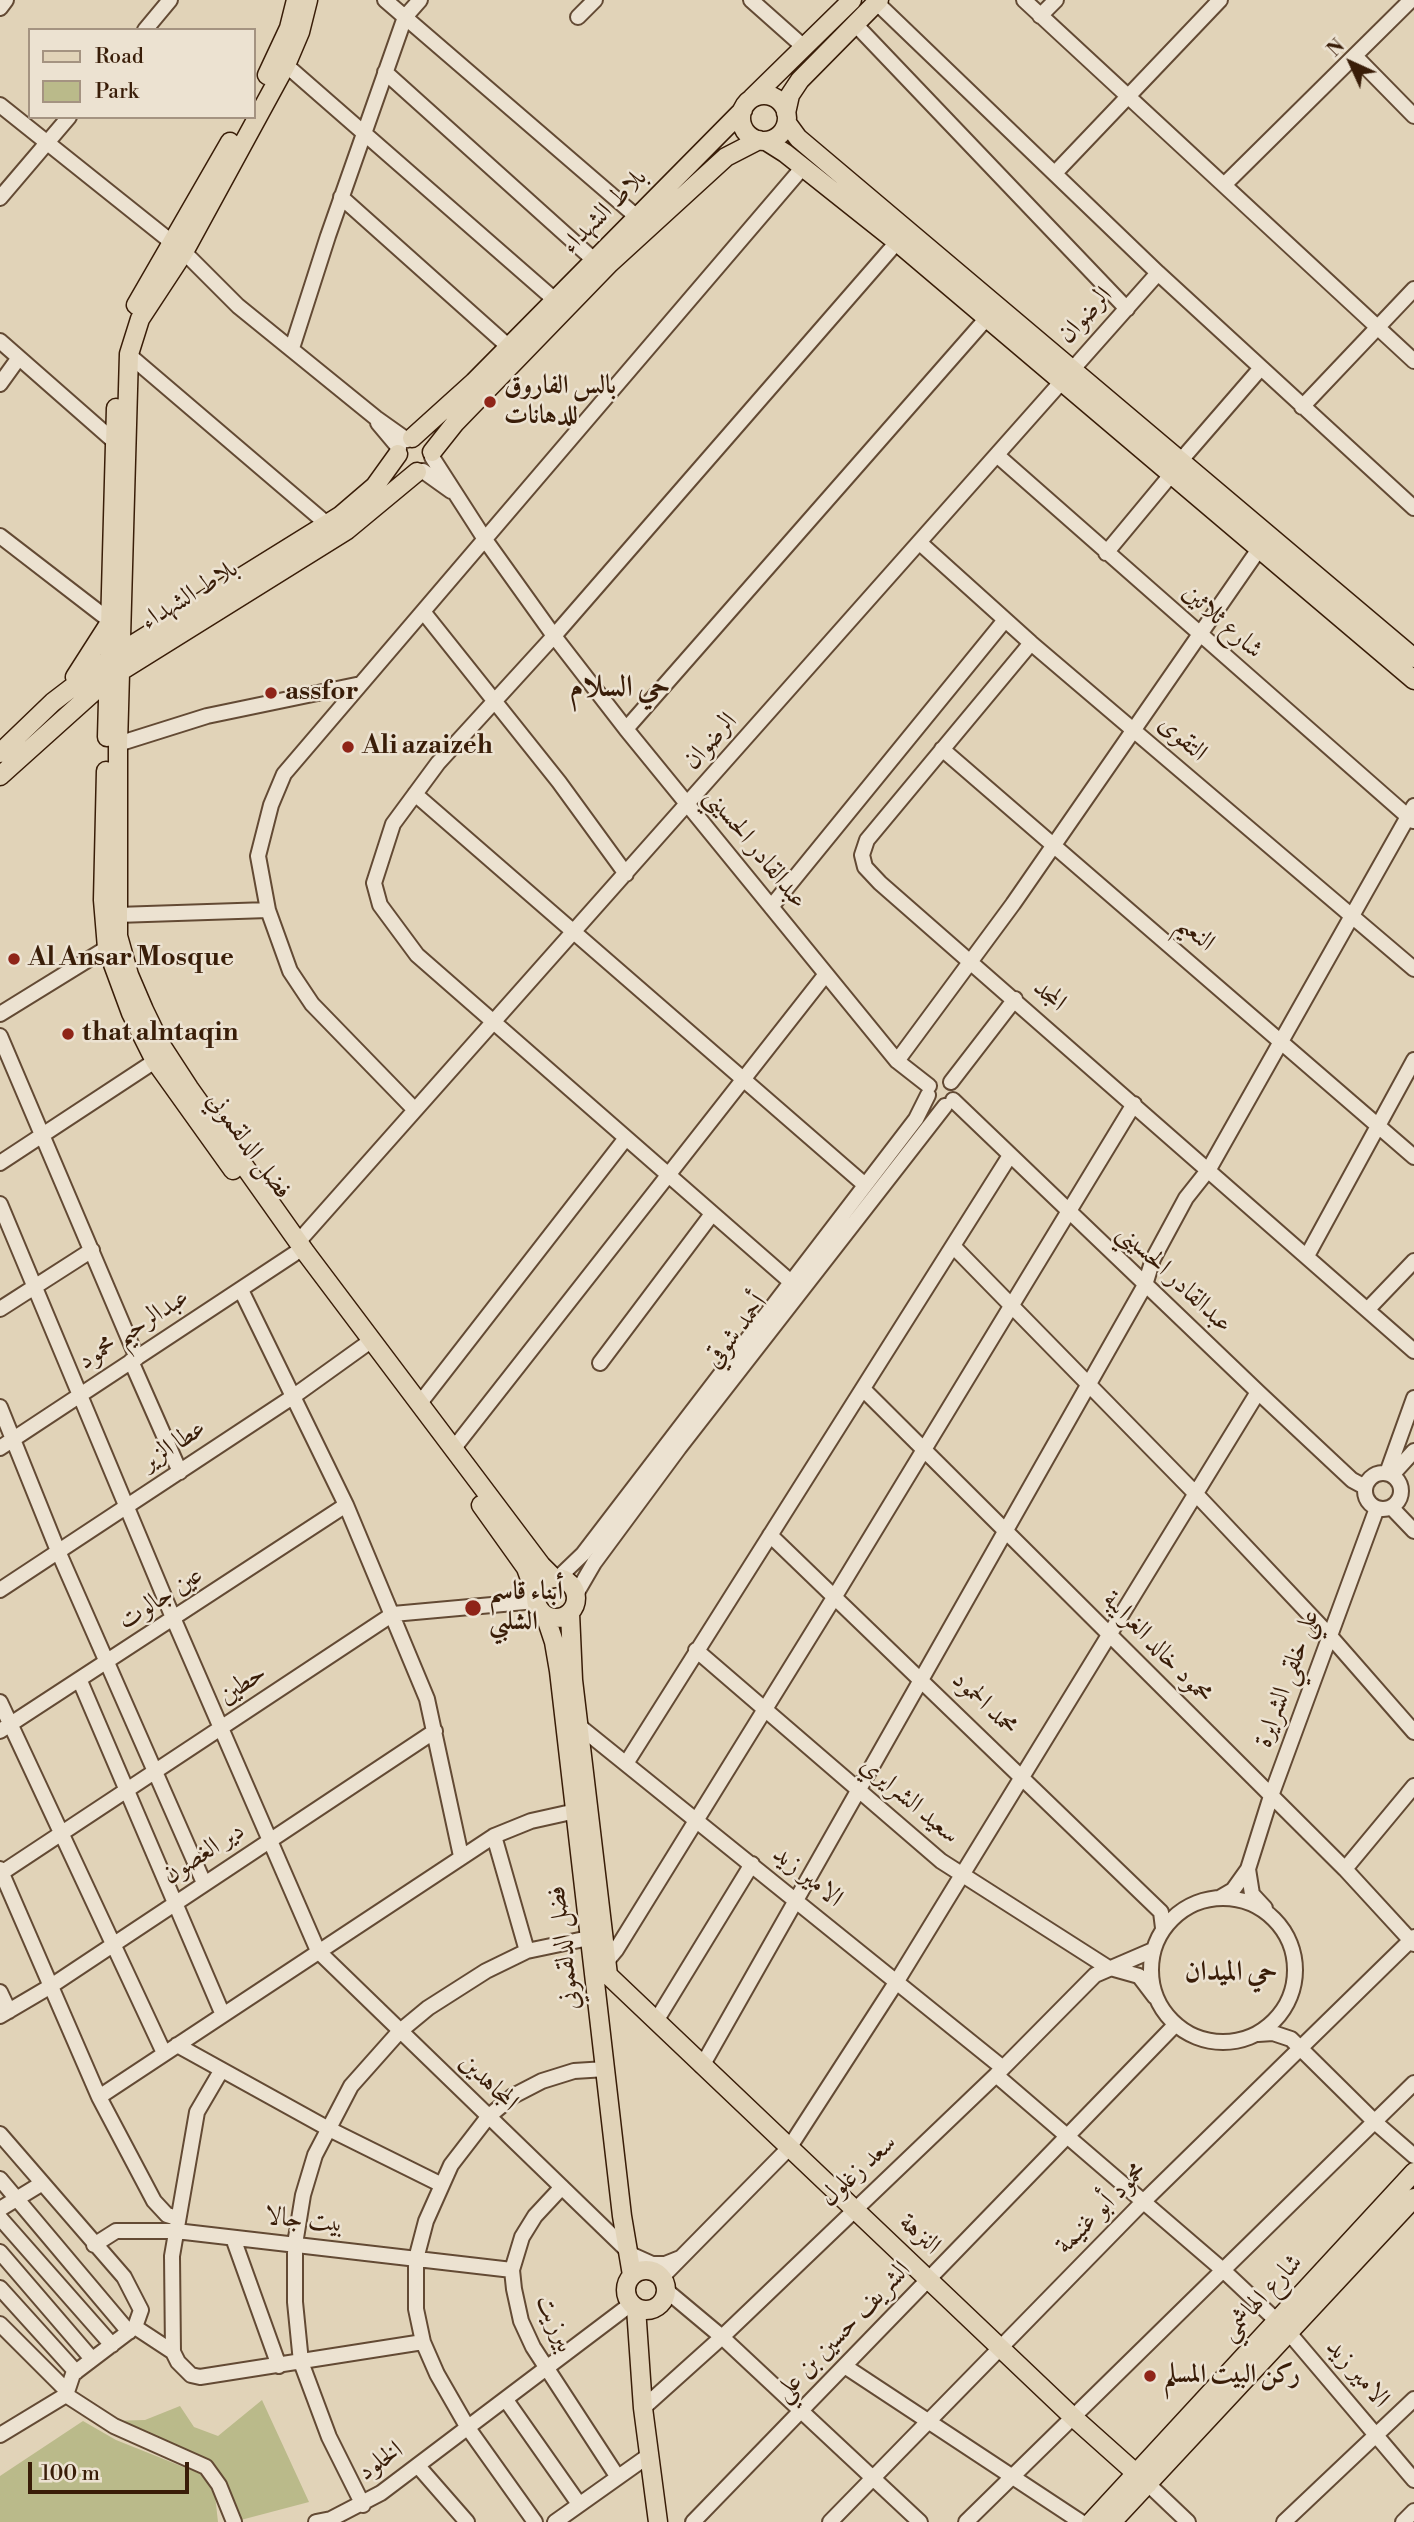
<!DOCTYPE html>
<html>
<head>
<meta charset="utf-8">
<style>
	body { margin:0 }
	#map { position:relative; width:1414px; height:2522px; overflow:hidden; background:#e1d3b8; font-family:"Libre Bodoni",serif }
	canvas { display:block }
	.legend { position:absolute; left:28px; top:28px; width:228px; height:91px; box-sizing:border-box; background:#ece2d1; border:2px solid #a49381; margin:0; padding:9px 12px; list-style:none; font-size:21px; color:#391d08 }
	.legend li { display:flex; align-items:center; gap:14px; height:35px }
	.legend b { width:35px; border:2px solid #a49381 }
	.north { position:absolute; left:1316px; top:28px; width:70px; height:70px; -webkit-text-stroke:5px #ece2d1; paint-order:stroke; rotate:315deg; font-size:19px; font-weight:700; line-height:28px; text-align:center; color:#391d08 }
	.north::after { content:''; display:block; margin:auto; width:24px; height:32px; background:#391d08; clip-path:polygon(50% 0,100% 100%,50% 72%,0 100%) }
	.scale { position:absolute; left:28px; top:2462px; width:161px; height:32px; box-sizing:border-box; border:4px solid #391d08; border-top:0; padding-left:9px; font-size:21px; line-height:24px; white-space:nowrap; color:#391d08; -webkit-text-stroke:5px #ece2d1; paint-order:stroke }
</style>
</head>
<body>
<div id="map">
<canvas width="1414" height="2522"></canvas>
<ul class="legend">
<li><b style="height:9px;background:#e1d3b8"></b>Road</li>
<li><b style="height:19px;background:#baba8a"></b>Park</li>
</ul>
<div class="north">N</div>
<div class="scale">100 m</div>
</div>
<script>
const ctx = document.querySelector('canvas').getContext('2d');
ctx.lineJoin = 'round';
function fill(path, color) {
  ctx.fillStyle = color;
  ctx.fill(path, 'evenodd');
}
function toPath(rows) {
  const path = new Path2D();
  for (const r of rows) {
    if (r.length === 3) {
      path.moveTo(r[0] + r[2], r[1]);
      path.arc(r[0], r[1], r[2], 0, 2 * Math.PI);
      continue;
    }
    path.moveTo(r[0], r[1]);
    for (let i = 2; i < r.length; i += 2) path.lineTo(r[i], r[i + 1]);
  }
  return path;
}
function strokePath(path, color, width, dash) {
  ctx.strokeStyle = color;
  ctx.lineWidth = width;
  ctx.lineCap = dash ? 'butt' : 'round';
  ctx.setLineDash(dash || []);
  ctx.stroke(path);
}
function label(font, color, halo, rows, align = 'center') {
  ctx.font = font + ' "Libre Bodoni",Amiri,serif';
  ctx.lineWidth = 5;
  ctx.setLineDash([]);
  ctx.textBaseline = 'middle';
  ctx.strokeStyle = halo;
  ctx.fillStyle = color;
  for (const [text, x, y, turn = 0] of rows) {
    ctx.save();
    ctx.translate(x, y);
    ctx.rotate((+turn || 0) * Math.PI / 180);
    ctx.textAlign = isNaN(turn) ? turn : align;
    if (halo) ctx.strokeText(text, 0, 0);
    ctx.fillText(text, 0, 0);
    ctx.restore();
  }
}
const green = toPath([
	[262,2400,309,2502,237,2521,206,2467,110,2421,145,2420,180,2406,194,2427,218,2436],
	[83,2421,116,2440,201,2474,215,2495,218,2522,0,2522,0,2476]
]);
const minor = toPath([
	[385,0,637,217],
	[751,0,805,48],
	[1024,0,1414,361],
	[877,3,1158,273,1414,508],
	[0,8,6,0],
	[1040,16,1056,0],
	[578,17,595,0],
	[855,24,1127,309],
	[145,30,170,0],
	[1356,57,1414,116],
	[286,65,555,300],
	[385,72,594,260],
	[0,105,184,252,238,306,376,418,407,440],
	[1056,172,1220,0],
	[1225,184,1411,0],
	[341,197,509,347],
	[0,198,69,117],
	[0,341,115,442],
	[292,348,328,236,405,17,420,0],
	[129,355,327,524],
	[0,384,18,359],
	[1302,407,1414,289],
	[378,423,399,448],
	[998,456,1413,821],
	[432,457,486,541,554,636,626,729,897,1061,929,1086],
	[1182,459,1260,369],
	[423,471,451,491],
	[0,536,109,620],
	[920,543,1031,643,1414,969],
	[1106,553,1170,476],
	[425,614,559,782,626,874],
	[1031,643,867,840,862,855,865,867,880,883,1414,1351],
	[626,729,986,319],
	[118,744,207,716,361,684],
	[942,749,1414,1157],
	[415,794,865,1185],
	[771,907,1005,620],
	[117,915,268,910],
	[0,1014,107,948],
	[0,1036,137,1358],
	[897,1061,1013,904,1259,549],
	[951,1082,1015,999],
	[953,1100,1258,1392,1352,1480,1365,1487],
	[415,1110,312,1004,290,971,268,910,258,856,271,805,284,774,803,167],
	[0,1163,155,1061],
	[0,1204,174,1620,318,1951,632,2255,652,2264,665,2264,680,2258],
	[298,1242,1158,273],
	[953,1246,1195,1493,1330,1636,1414,1732],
	[1307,1256,1414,1060],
	[241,1290,346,1505,427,1699,461,1856],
	[800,1290,417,955,380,905,374,883,393,824,438,763,554,636,897,242],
	[0,1309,92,1250],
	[1368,1309,1414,1261],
	[131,1361,180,1472],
	[600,1363,712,1214],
	[863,1389,1345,1869,1414,1944],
	[420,1403,626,1138],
	[0,1407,58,1551,204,1883],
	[0,1448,294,1254],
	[454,1448,826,974],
	[1387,1473,1414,1398],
	[1383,1491,18],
	[1392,1475,1414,1451],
	[1391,1507,1414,1531],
	[770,1535,1161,1912,1163,1928],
	[558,1578,583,1554,916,1119,928,1095],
	[0,1590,294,1396,372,1340],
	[576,1594,594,1563,679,1448,945,1106],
	[696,1650,941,1861,1107,1967,1139,1976,1155,1997],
	[80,1681,223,2015],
	[0,1702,164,2053],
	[579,1726,1003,2068],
	[0,1731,346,1505],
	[627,1762,1009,1157],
	[494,1836,527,1951],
	[0,1869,99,2097],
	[1248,1869,1252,1894,1265,1908],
	[1345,1869,1414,1786],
	[0,1874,393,1614,536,1601],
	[1221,1897,1233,1890,1248,1869,1271,1796,1377,1508],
	[1223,1970,72],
	[606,1962,616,1950,835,1596,1134,1104],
	[0,1992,9,2011],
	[0,2016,51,1986,435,1731],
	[656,2021,752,1864],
	[1258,2034,1273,2033,1291,2039,1376,2123,1414,2156],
	[177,2045,327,2128,442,2185],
	[702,2066,1145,1285,1153,1259,1186,1198,1209,1169,1414,806],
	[221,2071,197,2112,172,2256,173,2352,178,2362,191,2375,200,2377,423,2342],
	[996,2075,1224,2271,1277,2321],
	[0,2134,124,2277,141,2310,135,2327,73,2374,66,2395,0,2435],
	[0,2179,129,2332],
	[562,2187,535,2216,522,2237,512,2270,514,2289,521,2321,533,2347,617,2476],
	[0,2209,41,2184],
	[0,2218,112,2345],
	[177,2218,167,2215,154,2201,99,2097,494,1836,531,1821,576,1811],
	[233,2238,279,2366],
	[94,2245,116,2231,176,2231,512,2270],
	[0,2252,92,2359],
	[662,2277,789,2148,897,1981,1258,1392],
	[0,2288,76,2372],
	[667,2291,722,2337,920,2522],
	[0,2324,67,2391],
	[135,2327,173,2352],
	[1290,2334,1414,2480],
	[846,2367,1081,2522],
	[66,2395,114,2426,206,2467,219,2485,234,2522],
	[506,2400,579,2504],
	[643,2408,722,2337,996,2075,1095,1975,1153,1950],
	[418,2466,467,2522],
	[1148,2484,1188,2522],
	[363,2505,329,2437,301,2362,295,2302,295,2244,303,2195,315,2155,351,2086,399,2032,428,2008,486,1971,527,1951,589,1938],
	[316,2522,331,2519,381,2493,631,2304],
	[535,2522,468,2428,437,2374,423,2342,416,2309,416,2259,426,2221,451,2165,488,2117,513,2096,542,2081,574,2071,606,2069],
	[555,2522,648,2456],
	[693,2522,1175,2025],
	[830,2522,1143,2202,1414,1937],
	[966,2522,1414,2083],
	[1284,2522,1414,2399],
	[1403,2522,1414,2511]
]);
const major = toPath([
	[308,0,300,32,286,65,184,252,140,319,129,354,118,744,118,936,129,975,144,1010,161,1045,189,1088,306,1253,541,1565,554,1578],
	[267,75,289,28,296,0],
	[764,118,23],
	[752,98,852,0],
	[786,113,790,95,800,80,879,0],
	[787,123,798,138,1414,658],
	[766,141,785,153,897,242,1414,680],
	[136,305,230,142],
	[412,438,474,382,743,110],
	[432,452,455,423,610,263,726,157,759,140],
	[75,677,107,627],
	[107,737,116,408],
	[0,753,53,702,108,660,340,516,375,486,398,454],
	[106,771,103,900,107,948,131,1013,155,1061,233,1170],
	[0,776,108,679,347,530,417,472],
	[481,1505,526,1568,536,1595],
	[556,1598,20],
	[570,1613,573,1680,608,1975,1073,2417,1148,2484],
	[545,1615,554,1642,559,1671,622,2216,632,2275],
	[646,2290,20],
	[636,2308,643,2408,658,2522],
	[1091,2522,1414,2172],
	[1112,2522,1414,2198]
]);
const markers = [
	[490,402,7,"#8f2418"],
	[271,693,7,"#8f2418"],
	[348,747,7,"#8f2418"],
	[14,959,7,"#8f2418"],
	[68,1034,7,"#8f2418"],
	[473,1608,9,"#8f2418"],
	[1150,2376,7,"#8f2418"]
];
const streetNames = [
	["بلاط الشهداء",605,212,-45],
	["الرضوان",1086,316,-47],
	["بلاط الشهداء",190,596,-32],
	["شارع ثلاثين",1222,622,42],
	["التقوى",1182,739,42],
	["الرضوان",711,742,-48],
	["عبدالقادر الحسيني",755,849,51],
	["النعيم",1195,934,40],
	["المجد",1049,996,41],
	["فضل الدلقموني",248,1146,54],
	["عبدالقادر الحسيني",1174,1279,43],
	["عبدالرحيم محمود",134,1330,-33],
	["أحمد شوقي",737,1332,-52],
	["عطا الزير",174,1446,-34],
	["عين جالوت",161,1599,-33],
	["محمود خالد الغرايبة",1157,1648,46],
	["علي خلقي الشرايرة",1288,1679,-70],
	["حطين",243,1685,-33],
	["محمد الحمود",984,1704,44],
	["سعيد الشرايري",909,1801,40],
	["دير الغصون",204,1854,-33],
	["الامير زيد",807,1877,39],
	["فضل الدلقموني",565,1948,-97],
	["المجاهدين",488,2083,44],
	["سعد زغلول",859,2171,-43],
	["محمود أبو غنيمة",1102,2209,-45],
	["بيت جالا",304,2221,6],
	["النزهة",919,2235,43],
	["شارع الهاشمي",1262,2298,-47],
	["بيرزيت",554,2324,67],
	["الشريف حسين بن علي",843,2332,-46],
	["الامير زيد",1357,2374,49],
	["الخلود",381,2462,-35]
];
const poiNames = [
	["بالس الفاروق",504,387],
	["للدهانات",504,417],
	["assfor",285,693],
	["Ali azaizeh",362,747],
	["Al Ansar Mosque",28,959],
	["that alntaqin",82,1034],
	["أبناء قاسم",489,1593],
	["الشلبي",489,1623],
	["ركن البيت المسلم",1164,2376]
];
const neighbourhoodNames = [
	["حي الميدان",1231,1973]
];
const quarterNames = [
	["حي السلام",620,689]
];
fill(green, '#baba8a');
strokePath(minor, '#634a34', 18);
strokePath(major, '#391d08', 21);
strokePath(minor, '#ece2d1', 14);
strokePath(major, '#e1d3b8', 18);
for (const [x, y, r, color] of markers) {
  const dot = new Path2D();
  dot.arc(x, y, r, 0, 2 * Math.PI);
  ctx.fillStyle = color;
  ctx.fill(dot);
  strokePath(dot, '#ece2d1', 2.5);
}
label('26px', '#391d08', '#ece2d1', streetNames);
label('bold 26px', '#391d08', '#ece2d1', poiNames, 'left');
label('bold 28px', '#391d08', '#ece2d1', neighbourhoodNames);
label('bold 30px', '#391d08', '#ece2d1', quarterNames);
</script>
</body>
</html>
